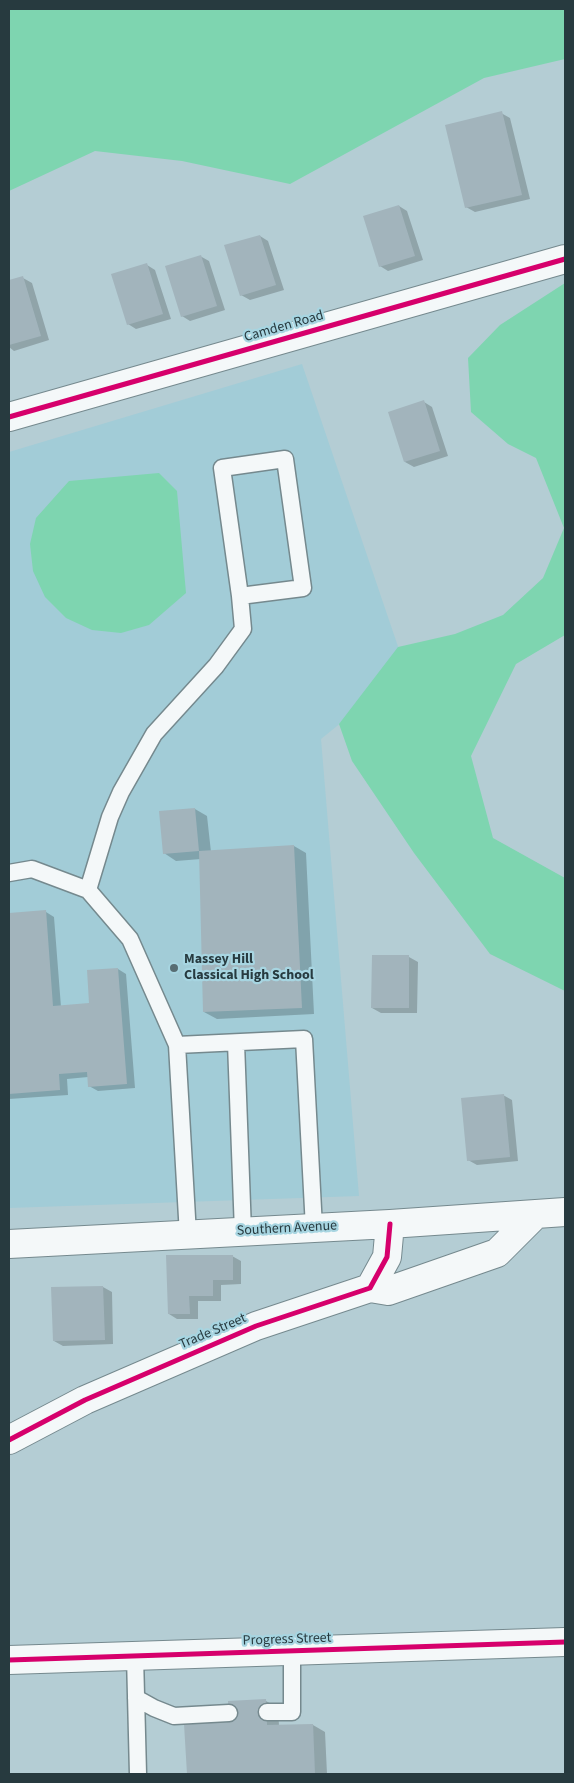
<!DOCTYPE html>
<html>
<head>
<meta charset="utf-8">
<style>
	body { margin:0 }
	#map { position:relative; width:574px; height:1783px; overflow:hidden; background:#b4cdd4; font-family:"Source Sans 3",sans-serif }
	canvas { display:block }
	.frame { position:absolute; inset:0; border:10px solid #273a3f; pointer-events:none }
</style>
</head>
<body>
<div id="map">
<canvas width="574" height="1783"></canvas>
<div class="frame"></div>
</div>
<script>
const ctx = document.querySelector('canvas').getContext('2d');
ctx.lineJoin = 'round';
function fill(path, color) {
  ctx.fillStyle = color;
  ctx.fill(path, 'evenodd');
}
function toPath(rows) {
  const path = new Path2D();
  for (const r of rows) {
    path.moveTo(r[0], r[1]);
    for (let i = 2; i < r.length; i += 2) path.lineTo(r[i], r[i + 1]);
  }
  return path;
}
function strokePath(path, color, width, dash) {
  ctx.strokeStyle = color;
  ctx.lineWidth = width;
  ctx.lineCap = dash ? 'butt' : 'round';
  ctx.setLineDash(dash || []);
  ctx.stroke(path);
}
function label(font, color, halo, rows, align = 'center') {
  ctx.font = font + ' "Source Sans 3",sans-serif';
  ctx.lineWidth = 4.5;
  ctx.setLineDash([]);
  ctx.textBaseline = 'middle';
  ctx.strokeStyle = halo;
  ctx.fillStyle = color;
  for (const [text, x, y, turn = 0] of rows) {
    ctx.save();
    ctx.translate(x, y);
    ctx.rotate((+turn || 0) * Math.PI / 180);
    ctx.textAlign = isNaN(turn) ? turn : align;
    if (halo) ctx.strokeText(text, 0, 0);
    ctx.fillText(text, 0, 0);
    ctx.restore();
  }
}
const built = toPath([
	[302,364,406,670,321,739,359,1196,9,1208,9,452]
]);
const green = toPath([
	[9,9,565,9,565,59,484,78,290,184,182,161,95,151,9,191],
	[565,283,565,635,516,664,471,756,493,838,565,878,565,991,490,954,414,853,352,761,339,724,398,647,455,634,503,615,543,578,564,528,536,458,508,444,471,412,468,358,500,325],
	[159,473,177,491,186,593,149,625,121,633,92,630,66,618,45,597,33,571,30,544,36,518,69,481]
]);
const shadow = toPath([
	[501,113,510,118,530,199,475,212,466,207],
	[399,206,407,211,423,260,388,271,380,266],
	[260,236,268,241,284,290,250,300,241,295],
	[200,256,209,261,225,310,190,321,182,316],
	[147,265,155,270,171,319,136,329,128,324],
	[23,278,32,283,49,340,14,351,9,347,9,282],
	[424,402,432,407,448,456,414,467,405,462],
	[195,809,207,816,211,852,294,846,306,853,314,1014,217,1019,204,1012,201,859,176,861,164,853],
	[46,912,54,917,61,1007,91,1005,118,969,126,974,135,1088,98,1091,89,1086,88,1077,67,1079,68,1095,9,1099,9,914],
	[373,956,409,957,418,962,417,1013,381,1013,372,1008],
	[503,1095,512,1100,518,1161,477,1165,468,1160],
	[232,1256,241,1261,241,1284,221,1285,221,1301,198,1301,198,1319,177,1319,169,1314],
	[103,1287,112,1292,113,1344,63,1346,54,1341,53,1288],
	[266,1701,278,1708,279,1726,313,1725,325,1732,327,1774,188,1774,186,1725,231,1723,230,1703]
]);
const building = toPath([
	[502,111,522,195,465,208,445,125],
	[399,205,415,256,379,267,363,216],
	[260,235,276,285,240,296,224,245],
	[201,255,217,306,181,317,165,266],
	[147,263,163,314,127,325,111,274],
	[23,276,41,336,9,345,9,280],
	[424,400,440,451,404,462,388,412],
	[195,808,199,851,163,854,159,811],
	[294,845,302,1008,203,1012,199,851],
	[46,910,53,1006,89,1003,87,970,118,968,127,1084,88,1087,87,1072,59,1074,60,1090,9,1094,9,913],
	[372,955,409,955,409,1008,371,1008],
	[504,1094,510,1157,467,1161,461,1098],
	[166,1255,233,1255,233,1280,213,1280,213,1296,189,1296,190,1314,168,1314],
	[103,1286,105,1340,53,1341,51,1287],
	[266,1699,267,1725,313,1724,315,1774,187,1774,184,1724,229,1722,228,1701]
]);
const lane = toPath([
	[285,459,303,588,240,596,222,468,285,459],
	[9,873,32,869,88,890,130,939,177,1045,188,1235],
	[88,890,110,817,121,792,154,734,216,666,243,629,240,596],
	[236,1043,243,1232],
	[177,1045,304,1039,314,1228],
	[135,1656,138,1774],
	[136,1698,154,1708,174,1716,229,1713],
	[267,1712,292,1712,292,1651]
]);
const street = toPath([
	[9,1660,565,1642]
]);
const secondary = toPath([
	[9,417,565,259],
	[9,1244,390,1224,565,1212],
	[370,1288,388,1291,497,1253,536,1214],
	[9,1440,85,1400,256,1326,370,1288,387,1257,390,1224]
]);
const cycleway = toPath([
	[9,417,565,259],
	[9,1440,85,1400,256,1326,370,1288,387,1257,390,1224],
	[9,1660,565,1642]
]);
const markers = [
	[174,968,5,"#586d73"]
];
const streetNames = [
	["Camden Road",284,327,-16],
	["Southern Avenue",287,1229,-3],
	["Trade Street",213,1332,-23],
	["Progress Street",287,1640,-2]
];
const poiNames = [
	["Massey Hill",184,960],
	["Classical High School",184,976]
];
fill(built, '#a2ccd7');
fill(green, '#7ed5b0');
fill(shadow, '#0003');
fill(building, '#a2b4bc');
strokePath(lane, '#75898e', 19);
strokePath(street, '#75898e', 30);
strokePath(secondary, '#75898e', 30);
strokePath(lane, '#f4f8f9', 16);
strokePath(street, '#f4f8f9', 28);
strokePath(secondary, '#f4f8f9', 28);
strokePath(cycleway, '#d6006c', 5);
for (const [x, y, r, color] of markers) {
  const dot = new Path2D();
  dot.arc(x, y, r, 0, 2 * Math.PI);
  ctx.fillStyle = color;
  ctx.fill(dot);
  strokePath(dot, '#a7d5e1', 2);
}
label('14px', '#273a3f', '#a7d5e1', streetNames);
label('bold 14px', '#273a3f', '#a7d5e1', poiNames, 'left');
</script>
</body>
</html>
